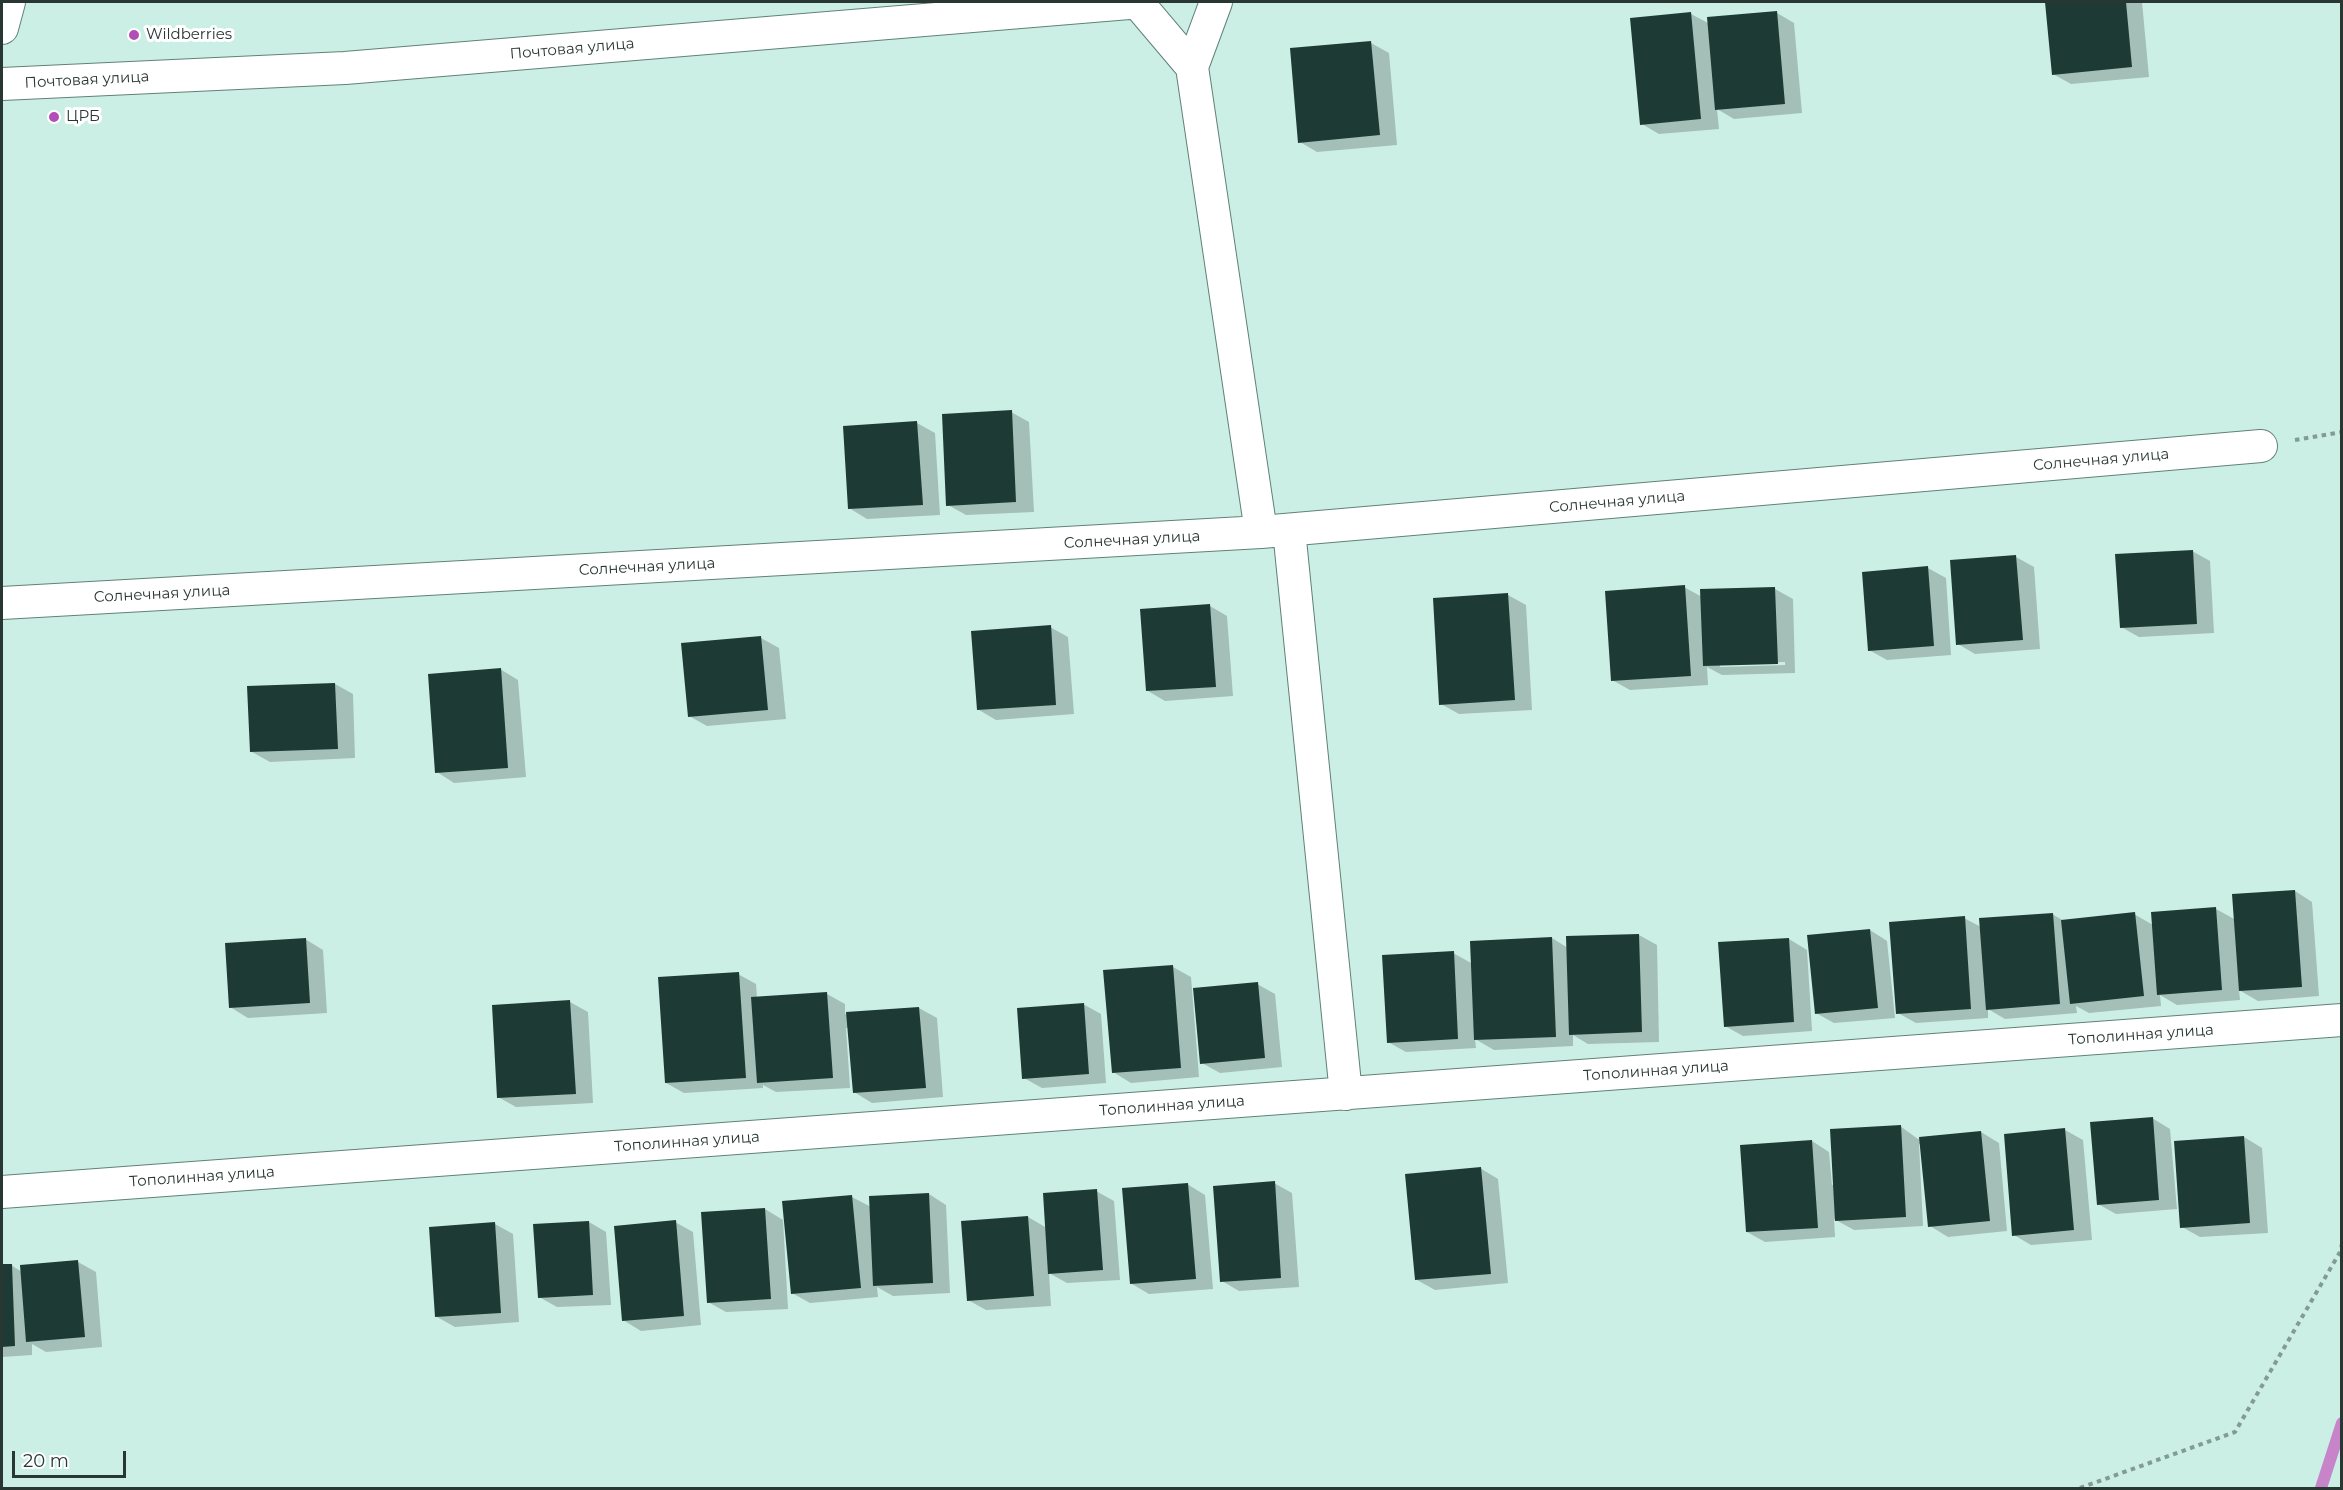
<!DOCTYPE html>
<html>
<head>
<meta charset="utf-8">
<style>
	body { margin:0 }
	#map { position:relative; width:2343px; height:1490px; overflow:hidden; background:#ccefe5; font-family:Montserrat,sans-serif }
	canvas { display:block }
	.frame { position:absolute; inset:0; border:3px solid #293733; pointer-events:none }
	.scale { position:absolute; left:12px; top:1451px; width:114px; height:27px; box-sizing:border-box; border:3px solid #293733; border-top:0; padding-left:8px; font-size:18px; line-height:21px; white-space:nowrap; color:#293733; -webkit-text-stroke:4px #fff; paint-order:stroke }
</style>
</head>
<body>
<div id="map">
<canvas width="2343" height="1490"></canvas>
<div class="frame"></div>
<div class="scale">20 m</div>
</div>
<script>
const ctx = document.querySelector('canvas').getContext('2d');
ctx.lineJoin = 'round';
function fill(path, color) {
  ctx.fillStyle = color;
  ctx.fill(path, 'evenodd');
}
function toPath(rows) {
  const path = new Path2D();
  for (const r of rows) {
    path.moveTo(r[0], r[1]);
    for (let i = 2; i < r.length; i += 2) path.lineTo(r[i], r[i + 1]);
  }
  return path;
}
function strokePath(path, color, width, dash) {
  ctx.strokeStyle = color;
  ctx.lineWidth = width;
  ctx.lineCap = dash ? 'butt' : 'round';
  ctx.setLineDash(dash || []);
  ctx.stroke(path);
}
function label(font, color, halo, rows, align = 'center') {
  ctx.font = font + ' Montserrat,sans-serif';
  ctx.lineWidth = 6;
  ctx.setLineDash([]);
  ctx.textBaseline = 'middle';
  ctx.strokeStyle = halo;
  ctx.fillStyle = color;
  for (const [text, x, y, turn = 0] of rows) {
    ctx.save();
    ctx.translate(x, y);
    ctx.rotate((+turn || 0) * Math.PI / 180);
    ctx.textAlign = isNaN(turn) ? turn : align;
    if (halo) ctx.strokeText(text, 0, 0);
    ctx.fillText(text, 0, 0);
    ctx.restore();
  }
}
const shadow = toPath([
	[2047,2,2142,2,2149,77,2071,84,2053,74],
	[1777,13,1794,23,1802,113,1734,119,1717,109,1719,129,1659,134,1642,124,1691,14,1710,24],
	[1371,43,1389,53,1397,145,1317,152,1300,142],
	[1011,412,1029,422,1034,512,966,515,948,505],
	[917,423,935,433,940,515,867,519,849,508],
	[2192,551,2210,561,2214,633,2139,637,2121,627],
	[2016,557,2034,567,2040,649,1975,654,1958,644],
	[1928,568,1946,578,1951,655,1887,660,1869,650],
	[1684,587,1702,597,1775,589,1793,599,1795,673,1722,675,1707,667,1708,685,1630,690,1612,680],
	[1785,662,1785,665,1720,667,1720,664],
	[1508,595,1526,605,1532,710,1459,714,1441,704],
	[1210,606,1227,616,1233,696,1165,701,1148,691],
	[1050,627,1068,637,1074,714,996,720,979,710],
	[761,638,779,648,786,719,707,726,689,716],
	[500,669,518,680,526,777,454,783,437,772],
	[335,684,353,694,355,758,270,762,252,752],
	[2295,891,2312,902,2319,996,2258,1001,2239,990,2240,1000,2177,1005,2160,995,2161,1006,2089,1013,2076,1006,2077,1013,2005,1019,1988,1009,1988,1018,1916,1023,1898,1013,1964,918,1981,927,2052,914,2064,921,2134,914,2153,925,2216,909,2236,920],
	[1870,930,1887,941,1895,1018,1834,1023,1816,1013],
	[1639,935,1657,945,1659,1042,1588,1044,1573,1035,1573,1046,1494,1050,1475,1039,1476,1048,1406,1052,1388,1042,1453,953,1473,964,1552,938,1568,948],
	[305,939,323,950,327,1013,248,1018,230,1007],
	[1789,939,1807,950,1812,1031,1743,1036,1725,1026],
	[1173,967,1191,977,1199,1077,1131,1083,1113,1072],
	[738,974,756,984,757,998,827,994,845,1004,845,1014,919,1008,937,1018,943,1097,872,1103,854,1092,849,1028,846,1028,850,1088,776,1092,763,1085,763,1088,684,1093,666,1083],
	[1257,984,1275,994,1282,1067,1220,1073,1202,1063],
	[570,1002,588,1012,593,1103,516,1107,498,1097],
	[1083,1004,1101,1014,1106,1083,1042,1088,1024,1078],
	[2152,1118,2170,1129,2177,1209,2116,1214,2098,1204],
	[1900,1126,1918,1139,1981,1132,1999,1143,2007,1231,1948,1237,1930,1226,1921,1144,1919,1144,1923,1226,1854,1230,1834,1219,1835,1237,1765,1242,1747,1232,1812,1141,1829,1152,1832,1185,1835,1184],
	[2065,1130,2083,1140,2092,1240,2031,1245,2014,1235],
	[2244,1137,2262,1148,2268,1233,2200,1237,2182,1227],
	[1480,1168,1498,1179,1508,1283,1435,1290,1417,1280],
	[1274,1183,1292,1193,1299,1287,1239,1291,1222,1281],
	[1187,1184,1205,1195,1213,1289,1149,1294,1132,1284],
	[1096,1191,1114,1201,1120,1280,1067,1283,1049,1273,1051,1306,986,1310,968,1300,1028,1217,1047,1228],
	[929,1194,946,1205,950,1293,893,1296,877,1287,878,1297,810,1303,792,1293,852,1197,871,1207],
	[765,1209,783,1220,788,1309,726,1312,708,1302],
	[589,1222,606,1232,611,1305,557,1307,539,1297],
	[675,1222,693,1232,701,1325,641,1331,623,1320],
	[495,1224,513,1234,519,1322,455,1327,437,1317],
	[78,1262,96,1272,102,1347,46,1352,32,1344,32,1355,2,1357,2,1266,11,1265,22,1272]
]);
const stream = toPath([
	[2321,1488,2342,1423]
]);
const building = toPath([
	[2045,2,2126,2,2132,67,2052,75],
	[1777,11,1785,104,1715,110,1707,17],
	[1691,12,1701,119,1640,125,1630,18],
	[1371,41,1380,135,1298,143,1290,48],
	[1012,410,1016,502,946,506,942,414],
	[917,421,923,505,848,509,843,426],
	[2193,550,2197,624,2120,628,2115,554],
	[2016,555,2023,640,1956,645,1950,560],
	[1928,566,1934,646,1868,651,1862,572],
	[1685,585,1691,676,1611,681,1605,591],
	[1775,587,1778,664,1703,666,1700,589],
	[1508,593,1515,700,1439,705,1433,598],
	[1210,604,1216,687,1146,691,1140,609],
	[1051,625,1056,705,977,710,971,631],
	[761,636,768,710,688,717,681,643],
	[501,668,508,768,435,773,428,674],
	[335,683,338,749,250,752,247,686],
	[2295,890,2302,987,2239,991,2232,894],
	[2216,907,2222,990,2157,995,2151,912],
	[2135,912,2144,996,2070,1004,2061,920],
	[2053,913,2060,1004,1986,1010,1979,918],
	[1965,916,1971,1009,1896,1014,1889,922],
	[1870,929,1878,1008,1815,1014,1807,935],
	[1639,934,1642,1032,1569,1035,1566,936],
	[1552,937,1556,1037,1474,1040,1470,941],
	[306,938,310,1003,229,1008,225,943],
	[1789,938,1794,1022,1724,1027,1718,942],
	[1454,951,1458,1039,1387,1043,1382,955],
	[1173,965,1181,1068,1112,1073,1103,970],
	[739,972,746,1078,665,1083,658,977],
	[1258,982,1265,1058,1200,1064,1193,988],
	[827,992,833,1078,757,1083,751,997],
	[570,1000,576,1094,497,1098,492,1005],
	[1084,1003,1089,1074,1022,1079,1017,1008],
	[919,1007,926,1088,853,1093,846,1012],
	[2153,1117,2159,1200,2097,1205,2090,1122],
	[1901,1125,1906,1217,1835,1221,1830,1129],
	[2065,1128,2074,1230,2012,1236,2004,1134],
	[1981,1131,1990,1221,1928,1227,1919,1137],
	[2244,1136,2250,1223,2180,1228,2174,1141],
	[1812,1140,1818,1228,1746,1232,1740,1145],
	[1481,1167,1491,1274,1415,1280,1405,1174],
	[1275,1181,1281,1278,1220,1282,1213,1186],
	[1188,1183,1196,1279,1130,1284,1122,1188],
	[1097,1189,1103,1270,1048,1274,1043,1193],
	[929,1193,933,1283,873,1286,869,1196],
	[852,1195,861,1288,791,1294,782,1201],
	[765,1208,771,1299,707,1303,701,1212],
	[1028,1216,1034,1296,967,1301,961,1221],
	[676,1220,684,1316,622,1321,614,1226],
	[589,1221,593,1295,538,1298,533,1224],
	[495,1222,501,1313,435,1317,429,1227],
	[78,1260,85,1337,26,1342,20,1265],
	[2,1264,12,1264,15,1346,2,1347]
]);
const path = toPath([
	[2295,440,2342,432],
	[2080,1488,2235,1432,2340,1252,2342,1244]
]);
const minor = toPath([
	[1137,2,1192,67],
	[1216,2,1192,67,1261,532],
	[2,28,9,2],
	[2,84,345,68,1141,2],
	[1289,530,1346,1094],
	[2,603,1261,532,2261,446],
	[2,1192,2342,1020]
]);
const markers = [
	[134,35,6,"#b14fb6"],
	[54,117,6,"#b14fb6"]
];
const poiNames = [
	["Wildberries",146,35],
	["ЦРБ",66,117]
];
const streetNames = [
	["Почтовая улица",572,49,-5],
	["Почтовая улица",87,80,-3],
	["Солнечная улица",2101,460,-5],
	["Солнечная улица",1617,502,-5],
	["Солнечная улица",1132,540,-3],
	["Солнечная улица",647,567,-3],
	["Солнечная улица",162,594,-3],
	["Тополинная улица",2141,1035,-4],
	["Тополинная улица",1656,1071,-4],
	["Тополинная улица",1172,1106,-4],
	["Тополинная улица",687,1142,-4],
	["Тополинная улица",202,1177,-4]
];
fill(shadow, '#0003');
strokePath(stream, '#c784c9', 12);
fill(building, '#1d3b34');
strokePath(minor, '#618178', 34);
strokePath(path, '#829b94', 4, [4.5, 4.5]);
strokePath(minor, '#fff', 32);
for (const [x, y, r, color] of markers) {
  const dot = new Path2D();
  dot.arc(x, y, r, 0, 2 * Math.PI);
  ctx.fillStyle = color;
  ctx.fill(dot);
  strokePath(dot, '#fff', 2);
}
label('15px', '#293733', '#fff', poiNames, 'left');
label('15px', '#293733', '#fff', streetNames);
</script>
</body>
</html>
